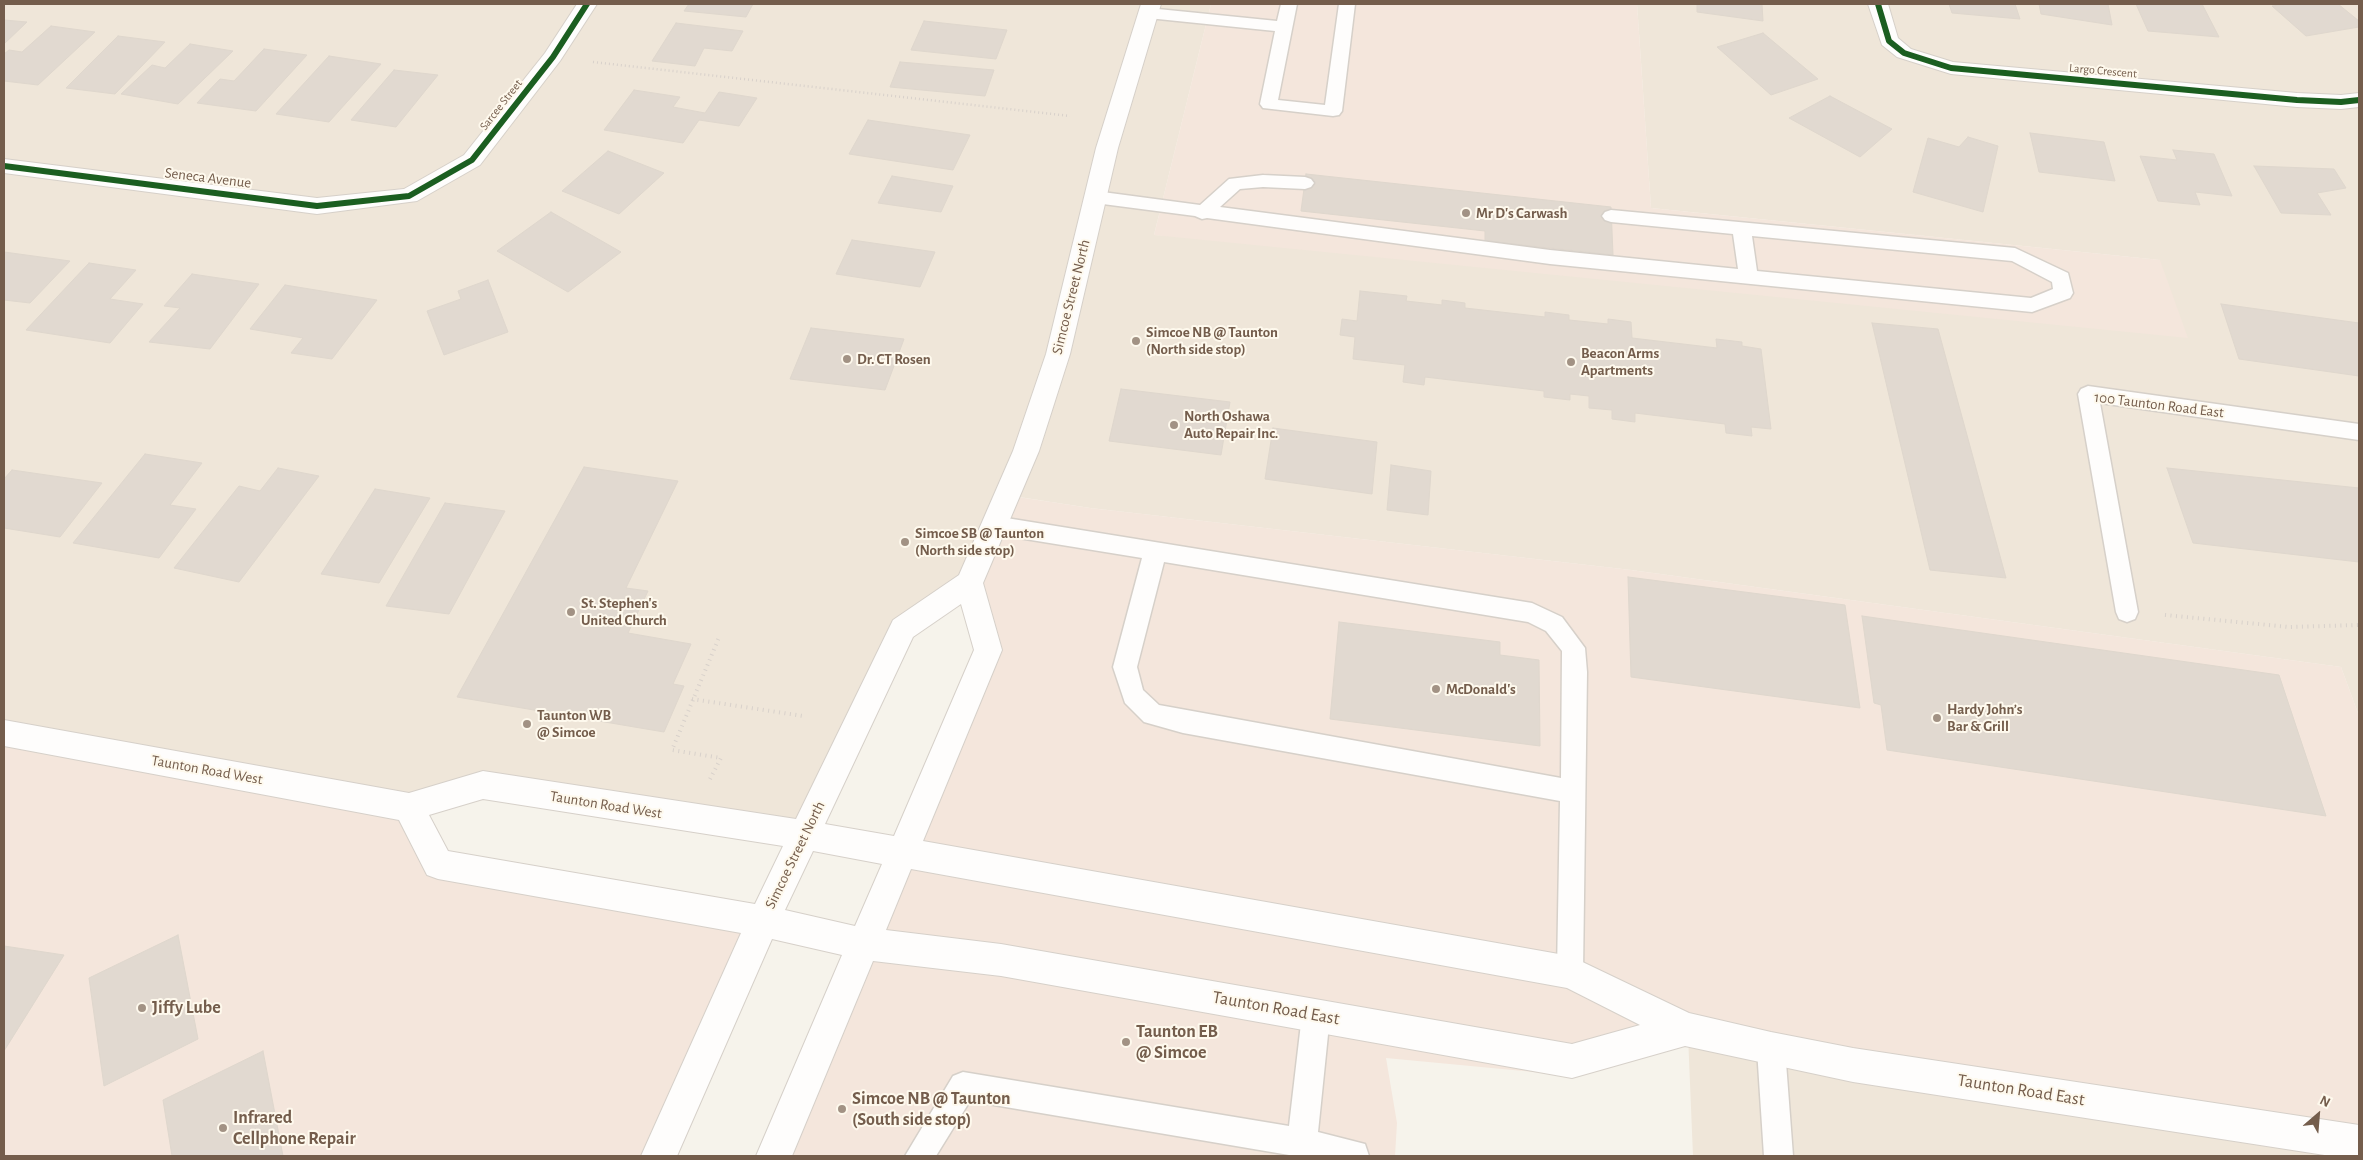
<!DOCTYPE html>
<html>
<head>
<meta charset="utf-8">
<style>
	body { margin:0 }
	#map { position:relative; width:2363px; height:1160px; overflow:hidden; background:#f6f3eb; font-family:"Alegreya Sans",sans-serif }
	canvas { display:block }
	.frame { position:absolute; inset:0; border:5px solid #745d4c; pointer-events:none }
	.north { position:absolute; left:2293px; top:1090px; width:50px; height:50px; -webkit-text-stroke:4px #fef9ed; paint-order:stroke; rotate:27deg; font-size:14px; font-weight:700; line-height:20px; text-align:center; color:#745d4c }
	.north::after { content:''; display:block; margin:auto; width:18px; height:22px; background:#745d4c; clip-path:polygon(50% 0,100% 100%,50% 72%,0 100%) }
</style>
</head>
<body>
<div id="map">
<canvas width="2363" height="1160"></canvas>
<div class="frame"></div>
<div class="north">N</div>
</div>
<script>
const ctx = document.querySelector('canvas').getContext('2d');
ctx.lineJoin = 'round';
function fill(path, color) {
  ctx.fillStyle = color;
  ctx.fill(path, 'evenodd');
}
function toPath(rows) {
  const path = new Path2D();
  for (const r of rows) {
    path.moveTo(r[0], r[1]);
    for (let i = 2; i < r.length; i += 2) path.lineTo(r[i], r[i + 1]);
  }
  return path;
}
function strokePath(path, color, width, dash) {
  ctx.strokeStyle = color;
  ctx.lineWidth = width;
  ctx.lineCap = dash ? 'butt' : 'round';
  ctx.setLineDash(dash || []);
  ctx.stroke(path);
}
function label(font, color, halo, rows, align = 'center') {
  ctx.font = font + ' "Alegreya Sans",sans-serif';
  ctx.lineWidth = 4;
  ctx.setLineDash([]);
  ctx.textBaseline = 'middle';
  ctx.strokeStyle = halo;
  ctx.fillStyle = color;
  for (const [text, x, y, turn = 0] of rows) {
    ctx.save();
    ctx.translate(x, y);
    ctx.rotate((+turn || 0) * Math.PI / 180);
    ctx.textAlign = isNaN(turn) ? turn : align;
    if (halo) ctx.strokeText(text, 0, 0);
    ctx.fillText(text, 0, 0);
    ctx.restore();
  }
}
const residential = toPath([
	[4,4,1211,4,1154,235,2160,260,1651,208,1637,4,2359,4,2359,716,2341,667,1631,570,1090,508,1006,495,966,585,905,630,805,835,487,786,416,806,4,733],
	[1688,1035,2359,1149,2359,1156,1693,1156]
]);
const commercial = toPath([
	[1211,4,1637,4,1651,208,2160,260,2188,338,1154,235],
	[1005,495,1090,508,1631,570,2341,667,2359,716,2359,1143,1688,1035,1555,1074,1386,1058,1397,1123,1395,1156,774,1156,984,661,967,587],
	[4,733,412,807,438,864,760,931,659,1156,4,1156]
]);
const building = toPath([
	[689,4,753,4,746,17,684,11,689,4],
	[1697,4,1762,4,1763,21,1697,12,1697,4],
	[1949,4,2015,4,2020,19,1952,13,1949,4],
	[2039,4,2108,4,2112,25,2041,14,2039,4],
	[2136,4,2202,4,2219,37,2148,31,2136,4],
	[2288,4,2338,4,2359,21,2359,27,2306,36,2272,6,2288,4],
	[4,20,27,22,4,44,4,20],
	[924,21,1007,30,996,59,911,50,924,21],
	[676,23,743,31,732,51,704,48,695,66,652,61,676,23],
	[51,26,95,32,38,85,4,81,4,54,9,50,22,52,51,26],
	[1763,33,1818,79,1771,95,1717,47,1763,33],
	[118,36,165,42,115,94,66,88,118,36],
	[190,44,233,51,178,104,121,94,152,65,165,68,190,44],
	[264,49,307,55,256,111,197,103,220,79,234,81,264,49],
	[329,56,381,64,329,122,276,114,329,56],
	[900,62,994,70,985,96,890,87,900,62],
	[394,70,438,75,396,127,351,120,394,70],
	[634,90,680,97,673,107,705,113,719,92,757,98,739,126,699,120,683,143,604,130,634,90],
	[1830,96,1892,129,1860,157,1789,118,1830,96],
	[868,120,970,135,953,170,849,154,868,120],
	[2030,133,2104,142,2115,181,2039,172,2030,133],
	[1968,137,1998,146,1983,212,1913,192,1928,138,1959,147,1968,137],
	[2173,150,2214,154,2232,196,2195,192,2200,205,2158,201,2140,156,2177,160,2173,150],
	[608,151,664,173,619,214,562,191,608,151],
	[2254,166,2334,169,2346,188,2317,193,2331,215,2281,213,2254,166],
	[1306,174,1611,207,1613,255,1485,241,1485,231,1301,211,1306,174],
	[892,176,953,186,941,212,878,203,892,176],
	[551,212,621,252,568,292,497,251,551,212],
	[852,240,935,252,920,287,836,274,852,240],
	[4,252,70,261,30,303,4,300,4,252],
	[89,263,136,270,110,299,143,304,110,343,26,330,89,263],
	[192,274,259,284,210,349,149,342,180,308,164,306,192,274],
	[488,280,508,332,444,355,427,311,461,299,458,291,488,280],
	[285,285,377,300,332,359,291,353,303,338,250,329,285,285],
	[1360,291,1407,296,1406,301,1442,305,1442,300,1465,303,1465,308,1545,317,1545,312,1569,315,1569,320,1608,324,1608,319,1631,322,1632,338,1717,348,1716,339,1742,342,1742,346,1761,349,1771,429,1751,427,1752,436,1726,433,1725,424,1635,413,1635,422,1612,419,1612,410,1589,408,1589,396,1570,394,1570,400,1544,397,1544,391,1425,377,1424,385,1403,382,1405,365,1353,359,1355,337,1340,335,1342,319,1357,321,1360,291],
	[2221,304,2359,323,2359,376,2239,359,2221,304],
	[1872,323,1938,329,2006,578,1930,570,1872,323],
	[811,328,904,339,885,390,790,379,811,328],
	[1121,389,1230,402,1221,455,1109,441,1121,389],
	[1273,428,1377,442,1372,494,1265,479,1273,428],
	[145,454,202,463,170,505,196,509,159,558,73,543,145,454],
	[1391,465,1431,471,1428,515,1387,510,1391,465],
	[584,467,678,481,626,588,648,591,628,633,691,644,673,684,684,686,664,732,457,697,584,467],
	[278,468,319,476,239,582,174,568,239,486,260,491,278,468],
	[2167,468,2359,488,2359,562,2193,543,2167,468],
	[12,470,102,483,60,537,4,528,4,479,12,470],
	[375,489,430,498,379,583,321,574,375,489],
	[445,503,505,511,449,614,386,606,445,503],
	[1628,577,1845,605,1860,708,1631,677,1628,577],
	[1862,616,2279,675,2326,816,1887,750,1881,705,1874,703,1862,616],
	[1339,622,1500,642,1500,655,1539,660,1540,746,1330,719,1339,622],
	[178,935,198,1039,104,1086,89,978,178,935],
	[4,946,64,955,4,1051,4,946],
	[263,1051,283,1156,172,1156,163,1100,263,1051]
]);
const pathFar1 = toPath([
	[593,62,1070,116]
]);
const path = toPath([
	[2165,615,2289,627,2359,625],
	[692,699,803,716],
	[710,779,721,758,672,750,720,635]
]);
const service = toPath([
	[1281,4,1297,4,1278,100,1325,105,1339,4,1355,4,1342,111,1339,115,1333,116,1263,108,1260,104,1275,31,1148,18,1140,13,1148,8,1277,21,1281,4],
	[1263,175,1305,177,1311,179,1314,183,1311,187,1305,189,1263,187,1240,189,1220,207,1550,250,1738,269,1733,234,1611,222,1605,220,1602,216,1605,212,1611,210,2015,248,2068,273,2073,293,2070,298,2032,312,1550,264,1207,218,1202,219,1195,216,1095,203,1089,201,1086,197,1089,193,1095,191,1200,205,1229,179,1263,175],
	[1752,236,2012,261,2052,282,2053,289,2031,298,1757,271,1752,236],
	[2088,386,2359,424,2359,440,2100,403,2138,612,2135,619,2127,622,2119,619,2116,612,2078,394,2081,389,2088,386],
	[994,516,1532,603,1562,617,1585,648,1587,672,1583,972,1580,982,1570,985,1560,982,1557,972,1560,801,1183,733,1144,722,1125,703,1113,667,1142,558,994,534,986,531,983,525,986,519,994,516],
	[1164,562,1528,622,1546,631,1562,651,1561,778,1159,705,1143,690,1137,667,1164,562],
	[1316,1001,1326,1005,1330,1015,1318,1132,1365,1144,1369,1156,1295,1156,970,1101,936,1156,905,1156,953,1076,963,1072,1289,1126,1302,1015,1306,1005,1316,1001],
	[1771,1035,1781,1039,1785,1049,1793,1156,1764,1156,1757,1049,1761,1039,1771,1035]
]);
const minor = toPath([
	[577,4,597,4,560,61,480,165,417,201,317,214,4,173,4,159,317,198,404,189,464,155,545,53,577,4],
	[1868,4,1888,4,1898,38,1911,49,1953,62,2297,93,2341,95,2359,93,2359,107,2341,109,2297,107,1951,74,1897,57,1882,45,1868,4]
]);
const secondary = toPath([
	[1141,4,1161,4,1118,148,1070,354,1039,451,983,583,1002,650,923,841,1570,956,1689,1013,1771,1032,1853,1048,2359,1125,2359,1156,2331,1156,1853,1082,1685,1046,1572,1078,1001,976,873,961,792,1156,756,1156,842,955,772,939,677,1156,641,1156,741,933,438,879,427,875,399,820,4,746,4,720,409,793,483,771,796,819,893,620,959,575,1013,451,1046,354,1096,148,1141,4],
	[961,604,974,650,894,836,825,824,913,637,961,604],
	[483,799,783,846,755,904,448,851,429,815,483,799],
	[813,851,882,864,855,926,785,910,813,851],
	[911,869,1567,988,1640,1025,1572,1044,1001,944,886,930,911,869]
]);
const cycleway = toPath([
	[1878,4,1889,41,1904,53,1951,68,2297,100,2341,102,2359,100],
	[4,166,317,206,409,196,472,160,553,57,587,4]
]);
const markers = [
	[1466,213,5,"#a29284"],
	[1136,341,5,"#a29284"],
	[847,359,5,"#a29284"],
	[1571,362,5,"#a29284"],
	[1174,425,5,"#a29284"],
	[905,542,5,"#a29284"],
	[571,612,5,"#a29284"],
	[1436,689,5,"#a29284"],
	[1937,718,5,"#a29284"],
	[527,724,5,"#a29284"],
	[142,1008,5,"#a29284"],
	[1126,1042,5,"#a29284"],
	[842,1109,5,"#a29284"],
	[223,1128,5,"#a29284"]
];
const farStreetnames = [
	["Largo Crescent",2103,71,5],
	["Sarcee Street",501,105,-52]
];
const streetNames = [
	["Seneca Avenue",208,178,7],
	["Simcoe Street North",1071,297,-76],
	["100 Taunton Road East",2159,405,7],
	["Taunton Road West",207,770,10],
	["Taunton Road West",606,805,9],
	["Simcoe Street North",795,855,-64]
];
const poiNames = [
	["Mr D's Carwash",1476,213],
	["Simcoe NB @ Taunton",1146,332],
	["(North side stop)",1146,349],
	["Beacon Arms",1581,353],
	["Apartments",1581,370],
	["Dr. CT Rosen",857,359],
	["North Oshawa",1184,416],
	["Auto Repair Inc.",1184,433],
	["Simcoe SB @ Taunton",915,533],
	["(North side stop)",915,550],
	["St. Stephen's",581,603],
	["United Church",581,620],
	["McDonald's",1446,689],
	["Hardy John’s",1947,709],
	["Bar & Grill",1947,726],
	["Taunton WB",537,715],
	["@ Simcoe",537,732]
];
const nearPoinames = [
	["Jiffy Lube",152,1008],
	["Taunton EB",1136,1032],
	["@ Simcoe",1136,1053],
	["Simcoe NB @ Taunton",852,1099],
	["(South side stop)",852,1120],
	["Infrared",233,1118],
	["Cellphone Repair",233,1139]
];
const nearStreetnames = [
	["Taunton Road East",1276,1008,10],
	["Taunton Road East",2021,1090,9]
];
fill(residential, '#efe6d9');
fill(commercial, '#f4e6dc');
fill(building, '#e1d9d0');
strokePath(building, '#dfd7cd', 1);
strokePath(service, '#d6d0c9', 3);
strokePath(minor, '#d6d0c9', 2);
strokePath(secondary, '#d6d0c9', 2);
strokePath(pathFar1, '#d8d1cb', 2.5, [1, 3]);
strokePath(path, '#d8d1cb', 4, [1, 4.5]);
fill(service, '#fefdfc');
fill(minor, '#fefdfc');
fill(secondary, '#fefdfc');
strokePath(cycleway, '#1b5e20', 6);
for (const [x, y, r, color] of markers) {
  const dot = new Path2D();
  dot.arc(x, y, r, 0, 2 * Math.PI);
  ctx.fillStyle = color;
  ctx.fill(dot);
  strokePath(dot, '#fef9ed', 2);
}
label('12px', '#745d4c', '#fef9ed', farStreetnames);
label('15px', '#745d4c', '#fef9ed', streetNames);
label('bold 15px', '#745d4c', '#fef9ed', poiNames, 'left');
label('bold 18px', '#745d4c', '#fef9ed', nearPoinames, 'left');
label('18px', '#745d4c', '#fef9ed', nearStreetnames);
</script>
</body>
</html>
